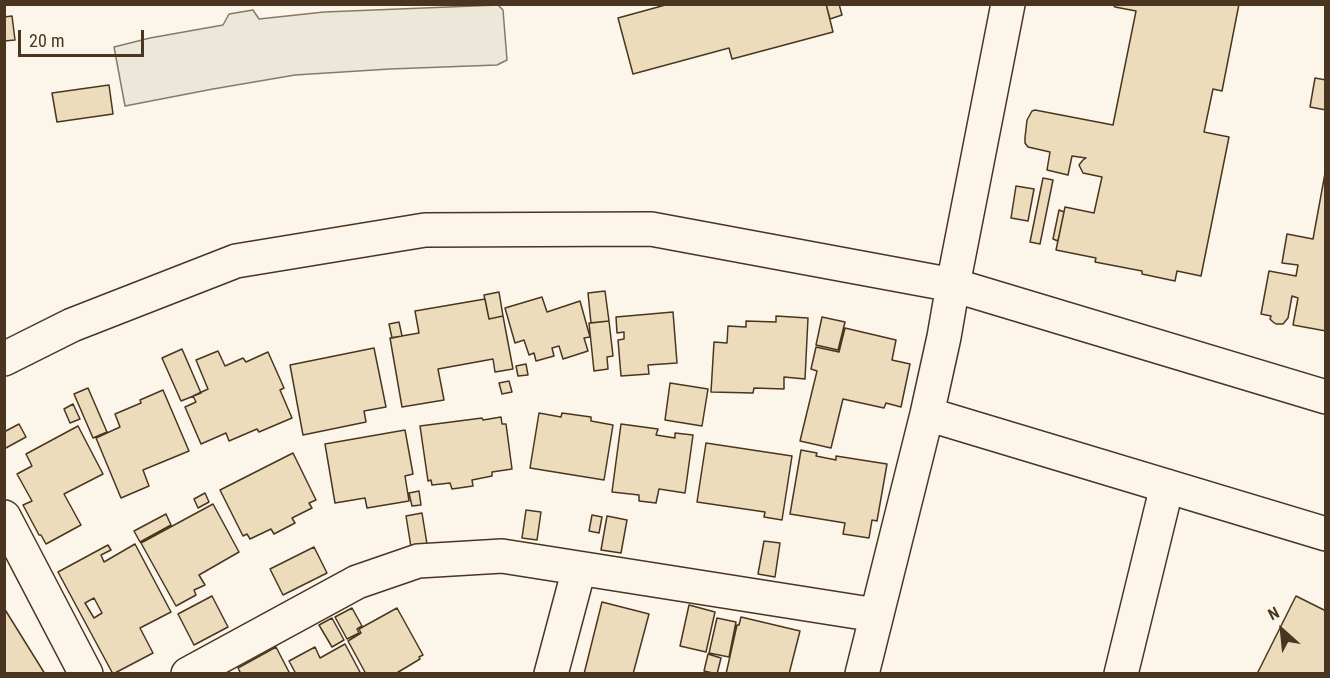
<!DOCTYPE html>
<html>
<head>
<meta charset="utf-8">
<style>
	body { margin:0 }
	#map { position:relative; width:1330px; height:678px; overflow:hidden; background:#fbf6e9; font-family:"Roboto Condensed",sans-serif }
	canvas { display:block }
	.frame { position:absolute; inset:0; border:6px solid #4a3520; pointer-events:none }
	.north { position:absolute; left:1252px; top:600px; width:60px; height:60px; -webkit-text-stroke:4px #fbf6e9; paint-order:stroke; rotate:333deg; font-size:16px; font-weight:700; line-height:24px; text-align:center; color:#4a3520 }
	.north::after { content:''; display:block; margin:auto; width:21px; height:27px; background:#4a3520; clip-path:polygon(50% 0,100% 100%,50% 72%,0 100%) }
	.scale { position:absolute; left:18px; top:30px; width:126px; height:27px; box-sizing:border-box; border:3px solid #4a3520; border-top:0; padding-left:8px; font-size:18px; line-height:21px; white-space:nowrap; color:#4a3520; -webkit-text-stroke:4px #fbf6e9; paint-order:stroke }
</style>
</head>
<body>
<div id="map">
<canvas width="1330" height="678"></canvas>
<div class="frame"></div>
<div class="north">N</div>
<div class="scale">20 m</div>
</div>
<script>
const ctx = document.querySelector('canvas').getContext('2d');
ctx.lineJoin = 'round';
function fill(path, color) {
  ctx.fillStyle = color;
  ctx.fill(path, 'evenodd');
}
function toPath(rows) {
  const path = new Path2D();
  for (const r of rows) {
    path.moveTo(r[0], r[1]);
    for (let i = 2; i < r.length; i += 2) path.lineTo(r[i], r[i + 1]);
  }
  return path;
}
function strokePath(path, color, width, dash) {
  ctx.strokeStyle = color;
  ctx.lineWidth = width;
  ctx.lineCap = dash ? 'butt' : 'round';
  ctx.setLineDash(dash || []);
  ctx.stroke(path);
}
const parking = toPath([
	[498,5,503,10,507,60,497,65,390,69,295,75,213,89,125,106,114,47,150,38,223,25,229,14,253,10,259,19,324,12,498,5]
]);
const building = toPath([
	[669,4,826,4,833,32,732,59,729,48,633,74,618,18,669,4],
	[826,4,839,4,842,15,830,19,826,4],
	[1112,4,1239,4,1222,91,1213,89,1204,132,1229,137,1201,276,1177,271,1175,281,1142,274,1142,271,1095,262,1096,258,1056,250,1065,207,1094,213,1102,177,1083,173,1079,165,1083,160,1086,158,1072,156,1068,175,1047,170,1050,152,1028,147,1025,143,1025,138,1027,120,1032,111,1035,110,1113,125,1136,11,1115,7,1112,4],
	[12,16,15,40,4,41,4,17,12,16],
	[1315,78,1326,80,1326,110,1310,107,1315,78],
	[109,85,113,114,57,122,52,93,109,85],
	[1326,168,1326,331,1293,325,1298,298,1292,296,1288,318,1283,324,1276,324,1273,322,1270,319,1271,316,1261,314,1269,271,1296,276,1298,265,1282,263,1287,234,1313,239,1326,168],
	[1043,178,1053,180,1040,244,1030,242,1043,178],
	[1016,186,1034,189,1028,221,1011,218,1016,186],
	[1059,210,1064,212,1058,241,1053,239,1059,210],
	[605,291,609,321,591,323,588,293,605,291],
	[499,292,503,316,489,319,484,295,499,292],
	[542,297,547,312,580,301,590,337,584,338,588,351,563,359,559,346,552,348,554,356,536,361,534,353,529,355,524,340,515,343,505,308,542,297],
	[485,299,489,319,503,316,513,369,495,372,493,359,438,369,444,400,402,407,390,338,419,333,415,311,485,299],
	[673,312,677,363,648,365,649,374,621,376,618,340,624,339,624,332,617,333,616,317,673,312],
	[776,316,808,318,805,379,784,377,784,389,754,388,753,393,711,392,714,342,727,343,728,326,746,327,746,321,776,322,776,316],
	[822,317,845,322,838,350,816,345,822,317],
	[609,321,613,356,607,357,608,369,594,371,589,323,609,321],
	[399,322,402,336,392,338,389,324,399,322],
	[845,328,896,340,892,360,910,364,901,407,886,403,884,408,843,399,831,448,800,441,817,371,811,369,816,347,839,352,845,328],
	[374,348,386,407,364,411,366,422,303,435,290,365,374,348],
	[182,349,201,393,181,401,162,358,182,349],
	[218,351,225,366,243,358,246,362,268,352,284,388,280,390,292,418,259,432,257,429,229,441,226,433,201,444,185,407,196,402,193,396,208,389,196,360,218,351],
	[526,364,528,375,518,376,516,366,526,364],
	[509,381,512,392,502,394,499,383,509,381],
	[670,383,708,389,702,426,665,420,670,383],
	[88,388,107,432,93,438,74,394,88,388],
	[163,390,189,451,143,470,149,486,121,498,96,438,120,427,115,414,141,403,140,400,163,390],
	[73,404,80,419,70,423,64,409,73,404],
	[539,413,561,417,562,413,591,417,591,421,613,425,604,480,530,468,539,413],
	[501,417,502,424,506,424,512,469,492,472,492,476,472,480,473,486,452,489,450,483,432,485,431,480,428,481,420,426,482,418,483,420,501,417],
	[19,424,26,437,4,449,4,432,19,424],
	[621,424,658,429,656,435,675,438,675,433,693,435,685,493,659,489,656,503,639,501,639,495,612,492,621,424],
	[78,426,103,474,64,494,81,525,46,544,41,535,39,535,23,505,32,501,17,474,32,466,26,454,78,426],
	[405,430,413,474,405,476,409,501,367,508,365,498,335,503,325,444,405,430],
	[706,443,792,456,782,520,764,517,765,512,697,502,706,443],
	[801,450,817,453,816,456,836,460,836,456,887,464,877,521,872,520,869,538,843,534,845,523,790,514,801,450],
	[293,453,316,500,309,503,312,508,292,518,295,523,274,534,271,529,250,539,247,534,243,536,220,490,293,453],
	[419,491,421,505,412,506,409,493,419,491],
	[205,493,209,502,198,508,194,499,205,493],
	[213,504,239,552,199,575,205,585,194,590,196,595,176,606,141,543,213,504],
	[526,510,541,512,537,540,522,538,526,510],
	[422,513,427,544,411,547,406,516,422,513],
	[166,514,171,525,140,542,134,531,166,514],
	[592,515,602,517,599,533,589,531,592,515],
	[607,516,627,520,621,553,601,550,607,516],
	[764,541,780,543,775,577,758,574,764,541],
	[135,544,171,612,140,628,153,653,113,674,58,572,108,545,111,550,101,555,104,562,135,544],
	[94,598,102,613,94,618,85,603,94,598],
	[314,547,327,573,283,595,270,569,314,547],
	[212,596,228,627,194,645,178,614,212,596],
	[1296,596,1326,611,1326,674,1257,674,1296,596],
	[602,602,649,614,633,674,584,674,602,602],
	[689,605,715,612,706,652,680,646,689,605],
	[4,608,45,674,4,674,4,608],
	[352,608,362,626,357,629,359,633,347,639,335,617,352,608],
	[397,608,423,655,419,657,420,659,395,674,366,674,348,641,361,633,359,629,397,608],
	[741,617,800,631,789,674,726,674,737,625,739,625,741,617],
	[332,618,344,640,332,647,319,625,332,618],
	[717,618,736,622,729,657,709,653,717,618],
	[345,644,361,674,296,674,289,661,315,647,320,658,345,644],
	[276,647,290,674,241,674,238,668,276,647],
	[708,654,721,658,717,674,704,671,708,654]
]);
const minor = toPath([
	[4,359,72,325,236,261,425,230,651,229,953,285,1326,397],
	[927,414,1326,534],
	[4,517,86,674],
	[188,674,357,582,418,561,502,556,876,615],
	[551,674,579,569],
	[862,674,927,414,944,337,953,285,1008,4],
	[1121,674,1167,486]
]);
fill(parking, '#ede7d9');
strokePath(parking, '#887966', 1.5);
fill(building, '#ecdcbc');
strokePath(building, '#4a3520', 1.5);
strokePath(minor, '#4a3520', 36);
strokePath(minor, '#fbf6e9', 33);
</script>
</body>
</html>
